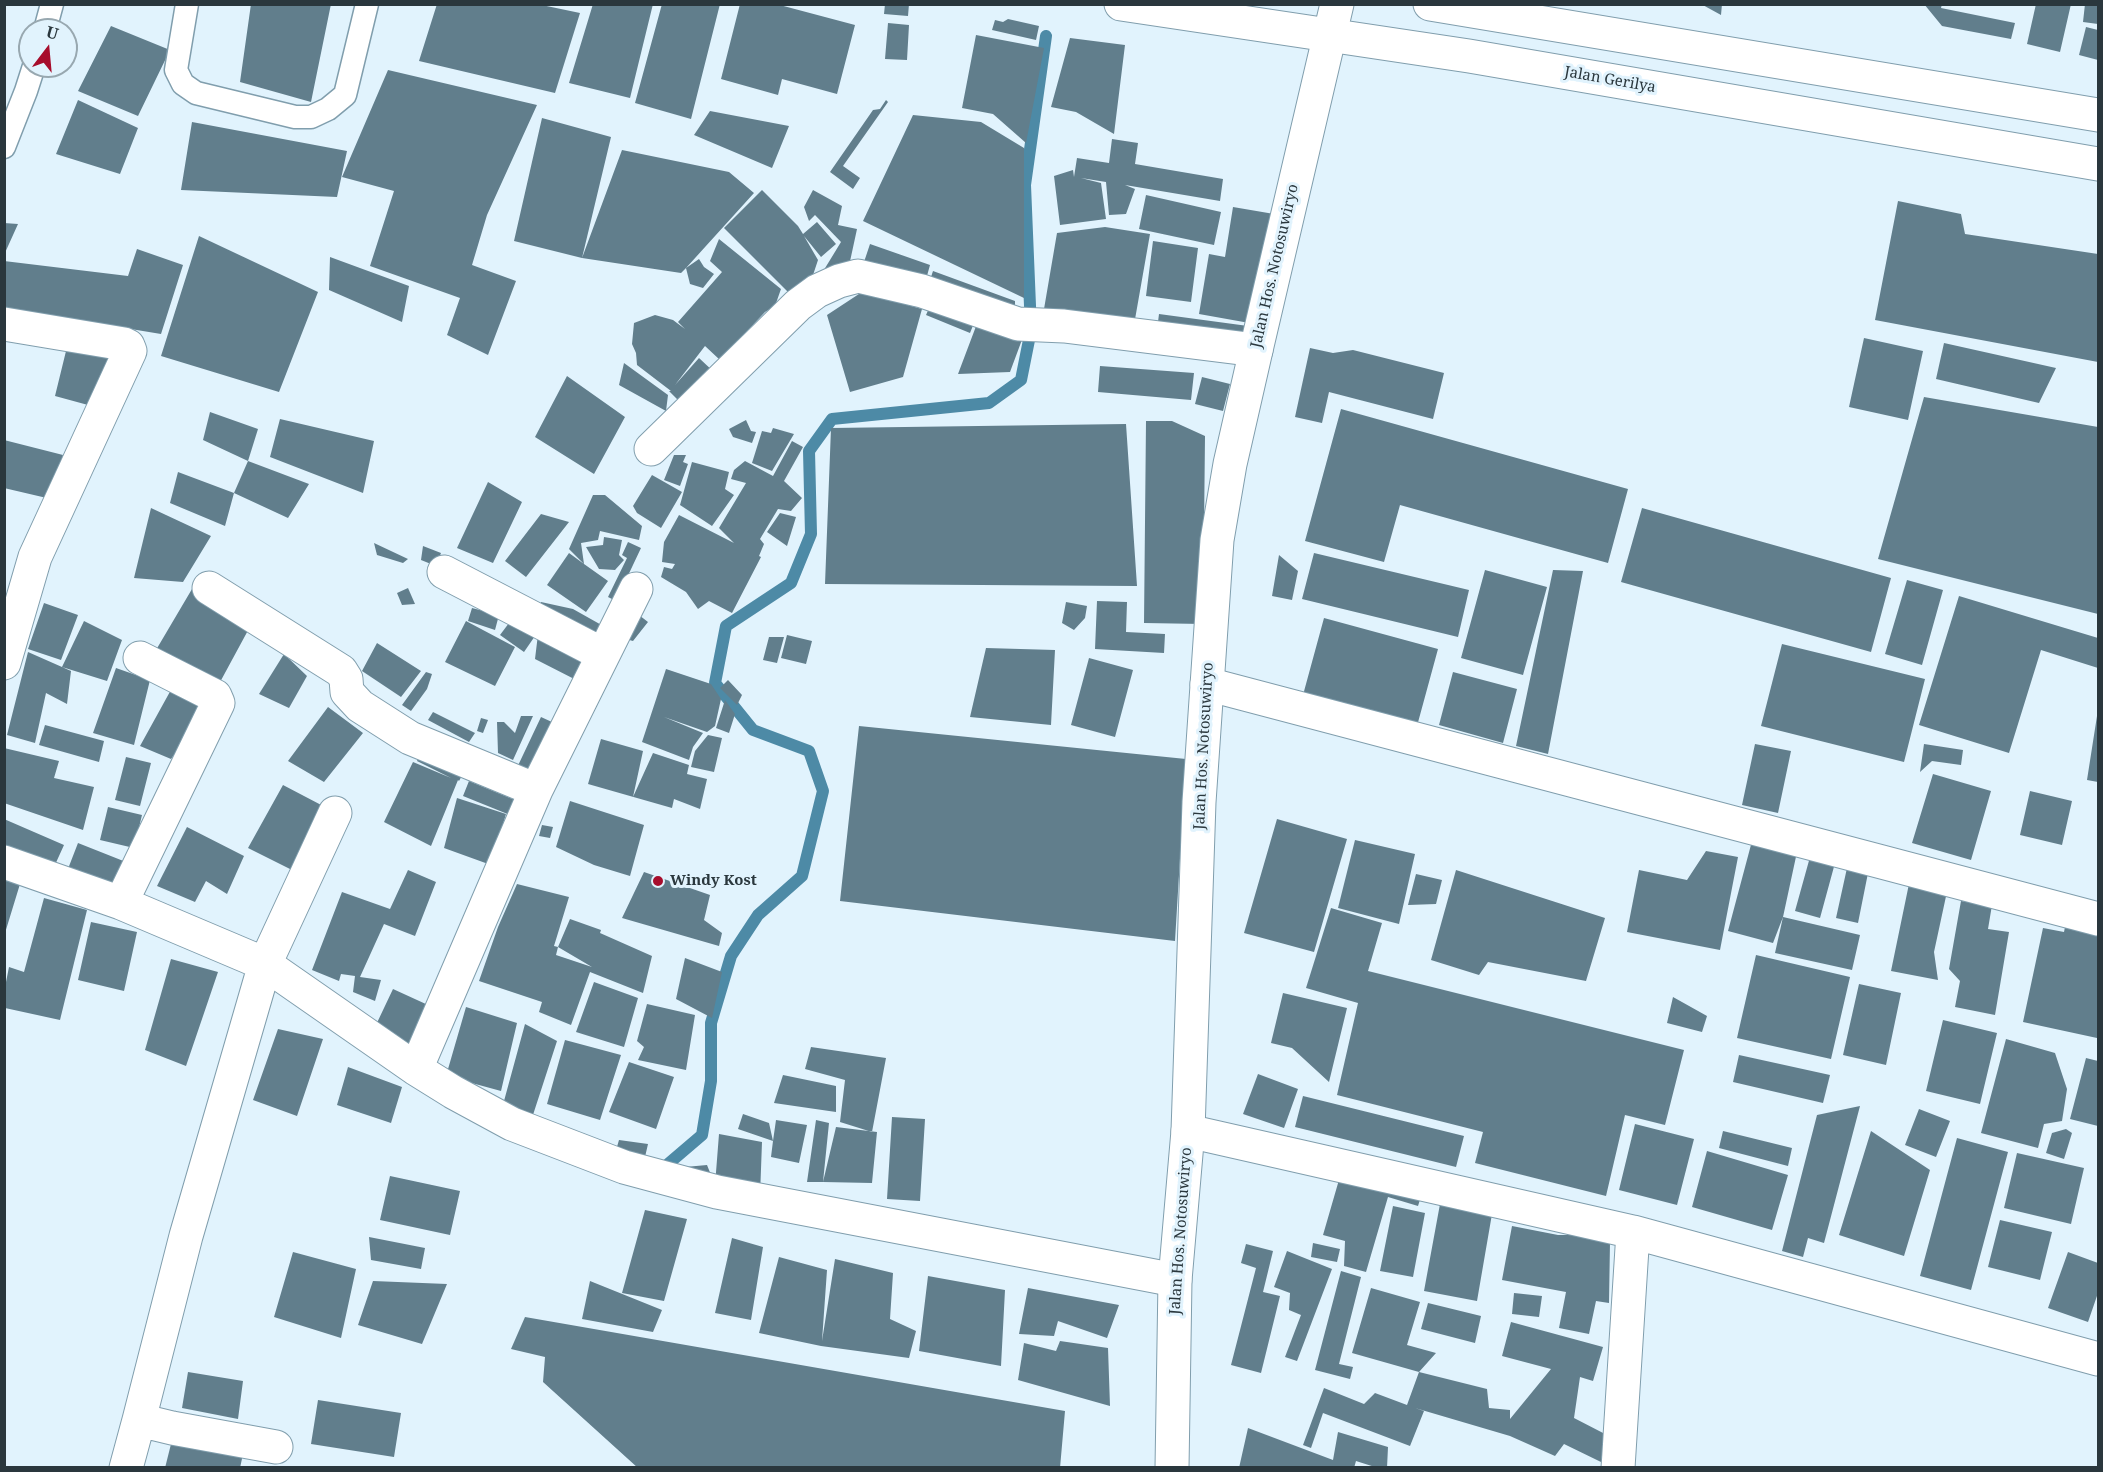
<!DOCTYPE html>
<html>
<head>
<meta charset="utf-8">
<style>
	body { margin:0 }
	#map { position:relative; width:2103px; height:1472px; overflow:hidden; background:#e1f3fd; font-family:"Noto Serif",serif }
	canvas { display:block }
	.frame { position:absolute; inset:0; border:6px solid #2a373d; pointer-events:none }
	.north { position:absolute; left:18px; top:18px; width:60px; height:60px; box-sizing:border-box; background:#e1f3fd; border:2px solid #98a8b0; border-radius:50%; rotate:16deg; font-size:16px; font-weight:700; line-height:24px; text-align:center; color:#2a373d }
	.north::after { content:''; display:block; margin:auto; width:21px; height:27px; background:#a70d2c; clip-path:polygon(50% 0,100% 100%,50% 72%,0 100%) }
</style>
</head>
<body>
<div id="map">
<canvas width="2103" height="1472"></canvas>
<div class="frame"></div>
<div class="north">U</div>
</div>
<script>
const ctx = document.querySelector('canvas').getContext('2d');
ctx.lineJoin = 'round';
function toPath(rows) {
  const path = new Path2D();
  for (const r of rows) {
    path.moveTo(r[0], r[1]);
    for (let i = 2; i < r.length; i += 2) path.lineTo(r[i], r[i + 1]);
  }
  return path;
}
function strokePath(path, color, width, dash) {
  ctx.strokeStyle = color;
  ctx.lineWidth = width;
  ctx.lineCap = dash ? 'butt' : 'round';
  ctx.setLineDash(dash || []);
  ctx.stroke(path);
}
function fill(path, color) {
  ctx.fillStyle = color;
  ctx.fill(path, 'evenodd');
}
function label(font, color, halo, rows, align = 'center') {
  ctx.font = font + ' "Noto Serif",serif';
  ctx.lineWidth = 6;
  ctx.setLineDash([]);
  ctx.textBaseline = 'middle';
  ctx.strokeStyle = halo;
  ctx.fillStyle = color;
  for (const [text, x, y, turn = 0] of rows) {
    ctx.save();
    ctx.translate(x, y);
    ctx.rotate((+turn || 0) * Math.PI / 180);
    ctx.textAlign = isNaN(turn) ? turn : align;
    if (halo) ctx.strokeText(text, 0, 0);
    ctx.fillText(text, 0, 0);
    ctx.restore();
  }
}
const stream = toPath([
	[661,1170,702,1135,711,1081,711,1023,731,956,758,915,802,876,823,791,809,751,753,730,715,683,726,626,791,583,811,534,809,451,832,419,989,403,1021,380,1031,330,1025,185,1046,36]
]);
const building = toPath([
	[251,4,331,4,311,102,240,82],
	[437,4,537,4,580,13,555,93,419,61],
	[593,4,653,4,630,98,569,83],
	[662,4,720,4,691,119,635,103],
	[740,4,776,4,855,25,837,94,782,79,778,95,721,79],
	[885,4,909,4,908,16,884,14],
	[1701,4,1722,4,1721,15],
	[1924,4,1942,4,1941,8,2015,23,2011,39,1942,26],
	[2036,4,2071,4,2060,52,2027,44],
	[2085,4,2098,4,2098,24,2083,22],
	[1008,19,1039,26,1036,40,992,30,995,20,1003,22],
	[888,23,909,25,907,60,885,59],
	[111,26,170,50,138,116,78,91],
	[2086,27,2098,30,2098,60,2079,55],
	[976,35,1044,48,1026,143,993,114,962,108],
	[1070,38,1125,45,1114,134,1076,112,1051,107],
	[388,70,537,105,487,215,472,265,516,281,488,355,447,335,460,298,370,266,394,191,342,177],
	[78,100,138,128,120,174,56,154],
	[886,100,888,102,843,166,860,178,853,189,830,172,873,110,880,109],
	[710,111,789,126,772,168,694,135],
	[913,115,981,122,1024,148,1024,298,863,221],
	[542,118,611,137,582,258,622,150,729,172,754,193,686,268,699,259,704,267,714,274,703,288,690,284,686,268,681,273,582,258,514,241],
	[192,122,347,151,337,197,181,190],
	[1112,139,1138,143,1135,164,1223,179,1220,201,1125,185,1135,189,1126,214,1109,215,1106,182,1081,178,1101,183,1106,219,1060,225,1054,176,1073,170,1074,177,1077,158,1109,163],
	[762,190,798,226,803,234,817,222,836,244,821,257,804,236,818,260,812,278,793,297,724,228],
	[813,190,842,206,838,225,857,229,849,266,819,278,841,242,815,215,809,221,804,207],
	[1146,195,1221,212,1214,245,1139,229],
	[1898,201,1961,214,1965,234,2098,254,2098,362,1875,320],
	[1233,207,1274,214,1255,324,1199,314,1209,254,1225,257],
	[4,223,18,224,4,255],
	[1105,227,1150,234,1134,325,1044,309,1057,233],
	[199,236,318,292,279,392,161,356],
	[719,239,781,289,775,306,765,312,720,360,705,346,675,385,699,358,715,373,684,406,669,391,671,391,637,365,636,353,632,344,634,323,655,315,673,320,685,329,678,322,722,272,710,261],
	[1153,241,1198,248,1191,302,1146,296],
	[870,244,930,265,925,283,864,262],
	[137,249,183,265,161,334,4,308,4,261,128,276],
	[330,257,409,286,402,322,329,290],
	[933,271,1015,301,1015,313,929,283],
	[862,292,922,309,903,377,850,392,827,315],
	[931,304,974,323,970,333,926,315],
	[1159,314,1248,326,1246,341,1157,330],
	[978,321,1023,337,1010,372,958,374],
	[1864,338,1923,351,1908,420,1849,407],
	[1944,343,2056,368,2039,403,1936,379],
	[67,347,111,358,99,408,55,396],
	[1310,348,1333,353,1353,350,1444,373,1433,419,1329,392,1322,423,1295,417],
	[624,363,668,395,666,411,619,385],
	[1100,366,1194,373,1191,400,1098,392],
	[567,376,625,417,594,474,535,437],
	[1202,377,1230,384,1223,411,1195,404],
	[1924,397,2098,427,2098,614,1878,559],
	[1341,409,1628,489,1608,563,1400,505,1384,562,1305,541],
	[210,412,258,429,248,461,203,440],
	[280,419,374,441,363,493,270,457],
	[746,420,751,431,756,432,752,443,733,437,729,429],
	[1146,421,1172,421,1205,436,1203,624,1144,623],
	[1126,424,1137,586,825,584,831,428],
	[773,428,794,434,772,471,752,463,762,431,771,433],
	[4,440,63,455,51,499,4,488],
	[792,441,803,447,784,481,802,498,791,511,778,509,760,539,764,544,759,556,761,557,732,613,709,601,698,609,686,592,661,577,664,567,672,569,675,564,662,562,664,542,679,515,734,543,719,528,746,483,731,479,734,470,745,461,773,476],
	[674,455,686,455,683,462,688,464,680,486,664,480],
	[248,461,309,484,288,518,234,493,225,526,170,503,178,472,234,493],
	[692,462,729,472,725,489,734,495,712,526,680,505],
	[652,475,682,492,661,528,637,513,633,506],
	[488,482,522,502,493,563,457,548],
	[593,495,605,495,642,526,639,540,600,531,598,540,581,543,584,564,608,581,586,612,547,585,569,553,584,564,569,549],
	[151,508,211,536,183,582,134,578],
	[1642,508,1891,578,1871,652,1621,582],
	[780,513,796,517,787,546,767,532],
	[541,514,569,522,526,577,505,561],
	[604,537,622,540,619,555,624,560,615,570,599,569,586,547,603,545],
	[628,542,641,548,616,601,608,597,627,558,622,555],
	[374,543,408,559,403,563,377,555],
	[423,546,441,553,436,566,421,560],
	[1314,553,1469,590,1458,637,1302,599],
	[1279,555,1298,571,1292,600,1272,596],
	[1485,570,1547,587,1523,675,1461,658],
	[1553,570,1583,571,1548,754,1516,746],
	[1907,580,1943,590,1922,665,1885,654],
	[408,588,415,604,402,605,397,593],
	[192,589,252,623,219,684,156,650],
	[1959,596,2098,638,2098,668,2041,650,2009,753,1919,725],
	[1097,601,1127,602,1126,632,1165,634,1164,653,1095,649],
	[541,602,573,609,605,627,595,645,539,614],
	[1066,602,1087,606,1085,618,1074,630,1062,623],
	[44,603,78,615,61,660,28,649],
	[472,608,499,615,495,630,468,621],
	[635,612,648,622,633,641,618,637],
	[1324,618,1438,649,1417,726,1303,695],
	[512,619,535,636,524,652,500,635],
	[84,621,122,640,107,681,62,667,71,671,67,704,46,693,35,743,7,735,28,652,62,667],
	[466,621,515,647,495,686,445,662],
	[539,626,598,656,584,684,535,659],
	[787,635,812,641,806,664,781,658],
	[769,637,784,637,777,663,763,660],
	[377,643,421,671,401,697,362,671],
	[1782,644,1925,679,1904,762,1761,726],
	[986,648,1055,650,1051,725,970,717],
	[284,654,307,676,289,708,259,694],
	[1089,658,1133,670,1115,737,1071,725],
	[116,668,150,680,134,745,93,733],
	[666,669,711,684,721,699,715,726,707,732,664,717,703,733,693,747,689,760,642,742],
	[426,672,432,674,427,689,411,711,402,705],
	[1453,672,1517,689,1503,743,1439,725],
	[728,680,742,695,737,705,720,688],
	[172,688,209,706,171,759,140,746],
	[725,700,735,714,729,733,716,728],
	[328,707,363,733,324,782,288,761],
	[433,712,475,733,469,742,428,720],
	[521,716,533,716,513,760,498,753,497,722,504,722,515,733],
	[2097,716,2098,716,2098,782,2087,780],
	[541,717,565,728,537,785,514,774],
	[481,718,488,720,483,733,477,731],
	[45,725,104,741,99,762,39,745],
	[859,726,1186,759,1175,941,840,901],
	[708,735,722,738,714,772,691,767,695,751],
	[601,739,643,751,633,797,653,753,689,765,687,774,707,779,700,809,674,799,672,808,588,784],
	[1755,744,1791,751,1778,813,1742,805],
	[1924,744,1963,750,1961,765,1932,761,1920,772],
	[4,748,59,761,54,778,94,787,83,830,4,803],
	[421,752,464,772,459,781,458,780,431,846,384,822,413,762,451,778,417,761],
	[126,757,151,763,140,806,115,800],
	[1933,774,1991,791,1971,860,1912,843],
	[469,781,520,802,515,817,463,796],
	[283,785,325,807,296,872,248,848],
	[2030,791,2072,801,2062,845,2020,835],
	[457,798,506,814,491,865,444,848],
	[570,801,644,825,630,876,594,865,556,847],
	[108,807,142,815,134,848,100,840],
	[4,819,64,845,54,867,4,846],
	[1277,819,1347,839,1314,952,1244,933],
	[542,825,553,827,550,838,539,836],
	[187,827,244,856,227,894,206,881,195,902,157,886],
	[1355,840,1415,854,1399,924,1338,908],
	[1752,841,1797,852,1783,917,1773,943,1728,931],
	[78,843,131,864,119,895,66,874],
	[1706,851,1738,857,1720,950,1627,932,1639,870,1687,880],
	[1810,857,1835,863,1820,918,1795,911],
	[1847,868,1868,873,1858,923,1836,918],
	[408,870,436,882,415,936,384,924,360,977,381,980,375,1001,353,992,355,976,341,974,339,981,312,970,342,892,390,909],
	[1456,870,1605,918,1586,981,1488,962,1479,975,1431,960],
	[644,872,710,895,704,920,722,933,719,946,622,918],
	[1416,874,1442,880,1436,904,1408,905],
	[1910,879,1948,887,1934,952,1938,980,1891,971],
	[4,880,20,884,5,933,4,933],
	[517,884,569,897,554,946,558,947,556,955,592,967,558,947,570,919,601,930,600,933,652,956,643,993,590,972,571,1025,539,1012,542,1002,479,981,498,927],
	[44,898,87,910,60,1020,5,1008,5,987,9,967,24,972],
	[1961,901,1992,905,1988,929,2009,932,1995,1015,1955,1007,1960,981,1949,969],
	[1331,908,1382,923,1368,971,1684,1050,1665,1125,1625,1115,1606,1196,1475,1163,1483,1132,1337,1095,1358,1003,1306,988],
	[1783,917,1860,935,1852,970,1775,953],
	[2067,917,2098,924,2097,1038,2023,1022,2043,928,2064,932],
	[91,922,137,932,124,991,78,980],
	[1756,955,1850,977,1831,1059,1737,1038],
	[685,958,722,972,712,1018,676,999],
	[171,959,218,972,186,1066,145,1050],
	[594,982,638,998,624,1047,576,1032],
	[1859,984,1901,993,1886,1065,1843,1055],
	[393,989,428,1005,408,1047,375,1027],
	[1283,993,1347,1008,1329,1082,1292,1048,1271,1043],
	[1673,997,1707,1016,1702,1032,1667,1023],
	[647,1004,695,1015,686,1070,638,1060,644,1047,637,1041],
	[466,1007,517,1023,501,1091,446,1076],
	[1943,1020,1997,1033,1980,1104,1926,1091],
	[525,1024,557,1041,531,1121,501,1112],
	[278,1029,323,1039,297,1116,253,1100],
	[2006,1039,2055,1053,2067,1089,2062,1121,2044,1124,2038,1148,1981,1133],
	[565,1040,621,1055,600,1120,547,1104],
	[811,1047,886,1058,872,1132,840,1122,845,1080,805,1069],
	[1739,1055,1830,1075,1823,1103,1733,1082],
	[2086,1058,2098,1061,2098,1126,2070,1119],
	[629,1062,674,1077,656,1129,609,1112],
	[348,1067,402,1087,391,1123,337,1105],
	[1258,1074,1298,1089,1284,1128,1243,1114],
	[783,1075,836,1086,836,1112,774,1103],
	[1303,1096,1464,1136,1456,1167,1295,1127],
	[1860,1106,1824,1243,1808,1238,1803,1257,1782,1251,1817,1115],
	[1919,1109,1950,1121,1936,1157,1905,1145],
	[743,1114,769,1123,773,1141,776,1120,807,1125,799,1163,771,1157,773,1141,738,1129],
	[892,1117,925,1119,920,1201,887,1199],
	[816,1120,829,1123,823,1182,807,1182],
	[1635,1124,1694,1139,1677,1205,1619,1190],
	[836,1127,877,1132,872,1183,823,1182],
	[2066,1129,2072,1133,2064,1159,2046,1153,2052,1133],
	[1723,1131,1792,1148,1788,1166,1719,1148],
	[1871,1131,1930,1170,1904,1256,1839,1235],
	[719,1134,762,1142,760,1196,715,1185],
	[1957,1138,2008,1152,1971,1290,1920,1276],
	[619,1140,648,1144,642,1170,614,1157],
	[1707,1151,1788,1175,1772,1230,1692,1207],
	[2017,1153,2084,1168,2071,1224,2004,1208],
	[707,1165,715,1185,685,1167],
	[1343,1166,1423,1190,1418,1206,1388,1197,1366,1272,1344,1266,1345,1241,1323,1235],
	[390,1176,460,1191,450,1235,380,1220],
	[1440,1204,1492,1214,1477,1301,1424,1291],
	[1393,1206,1425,1213,1413,1277,1380,1271],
	[645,1210,687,1219,664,1301,622,1293],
	[2000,1220,2052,1232,2040,1280,1988,1267],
	[1512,1226,1558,1235,1580,1235,1610,1242,1609,1303,1596,1301,1589,1334,1559,1328,1566,1292,1502,1280],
	[369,1237,425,1248,421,1269,371,1260],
	[732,1238,763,1247,751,1320,715,1313],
	[1313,1243,1340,1249,1337,1262,1311,1257],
	[1246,1244,1273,1251,1263,1292,1280,1296,1261,1373,1231,1365,1256,1268,1241,1263],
	[1287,1251,1332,1269,1297,1361,1285,1357,1301,1315,1289,1310,1290,1293,1274,1287],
	[293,1252,356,1269,341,1338,274,1317],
	[2068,1252,2098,1263,2098,1293,2088,1322,2048,1308],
	[779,1257,827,1270,822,1341,835,1259,893,1273,890,1319,916,1331,909,1358,821,1346,759,1333],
	[1341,1271,1361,1277,1339,1364,1353,1367,1350,1379,1315,1370],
	[928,1276,1005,1290,1001,1366,919,1351],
	[373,1281,447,1284,422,1344,358,1325],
	[590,1281,662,1310,653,1332,582,1319],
	[1028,1288,1119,1305,1107,1338,1058,1321,1054,1336,1019,1334],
	[1371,1288,1420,1302,1407,1345,1436,1353,1419,1372,1352,1353],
	[1514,1293,1542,1296,1539,1317,1512,1314],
	[1428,1303,1481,1316,1475,1343,1421,1329],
	[525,1317,1065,1411,1060,1468,638,1468,543,1382,545,1357,511,1349],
	[1511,1322,1603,1347,1593,1381,1580,1377,1574,1418,1605,1434,1601,1462,1564,1444,1555,1456,1510,1436,1415,1408,1424,1411,1410,1446,1323,1413,1311,1448,1303,1445,1324,1388,1364,1404,1375,1393,1407,1405,1419,1372,1487,1389,1489,1408,1510,1410,1510,1419,1551,1369,1502,1356],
	[1060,1341,1108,1348,1110,1406,1018,1380,1024,1343,1056,1351],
	[188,1372,243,1381,238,1419,182,1408],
	[318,1400,401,1413,394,1457,311,1444],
	[1248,1428,1333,1460,1338,1432,1388,1447,1387,1468,1378,1468,1356,1461,1354,1468,1239,1468],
	[172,1440,243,1454,240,1468,165,1468]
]);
const service = toPath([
	[187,4,176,70,183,84,196,93,295,117,311,117,328,109,345,95,367,4],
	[45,30,52,4],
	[4,147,26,91,34,66]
]);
const minor = toPath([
	[4,324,124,344,128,346,130,351,35,557,4,663],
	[651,449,798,305,817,291,839,281,858,276,922,291,1018,324,1064,326,1256,350],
	[444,572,602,654],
	[209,588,341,671,346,679,347,692,360,706,410,738,536,790],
	[1207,684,2098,919],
	[4,862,121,903,265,964,416,1069,453,1092,512,1124,624,1167,717,1192,1175,1280],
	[121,903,218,703,215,696,140,658],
	[416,1069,536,790,636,589],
	[1188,1131,1633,1232,2098,1359],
	[276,1447,172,1428,139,1420,186,1236,265,964,335,813],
	[126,1468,139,1420],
	[1618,1468,1633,1232]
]);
const tertiary = toPath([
	[1172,1468,1175,1280,1188,1131,1199,802,1217,540,1230,464,1256,350,1337,4]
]);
const trunk = toPath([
	[1121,4,1469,56,2098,164],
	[1430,4,2098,115]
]);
const markers = [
	[658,881,6,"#a70d2c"]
];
const streetNames = [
	["Jalan Gerilya",1610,80,10],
	["Jalan Hos. Notosuwiryo",1275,266,-77],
	["Jalan Hos. Notosuwiryo",1204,746,-87],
	["Jalan Hos. Notosuwiryo",1181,1231,-86]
];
const poiNames = [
	["Windy Kost",670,881]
];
strokePath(stream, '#4d8aa6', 12);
fill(building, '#617e8c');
strokePath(service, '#809ead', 25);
strokePath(minor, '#809ead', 35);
strokePath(tertiary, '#809ead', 35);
strokePath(trunk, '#809ead', 35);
strokePath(service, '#fff', 22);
strokePath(minor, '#fff', 33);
strokePath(tertiary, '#fff', 33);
strokePath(trunk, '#fff', 33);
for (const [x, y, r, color] of markers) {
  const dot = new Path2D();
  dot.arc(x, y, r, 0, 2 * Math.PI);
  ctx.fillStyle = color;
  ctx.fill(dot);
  strokePath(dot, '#e1f3fd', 2);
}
label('15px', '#2a373d', '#e1f3fd', streetNames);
label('bold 15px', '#2a373d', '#e1f3fd', poiNames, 'left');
</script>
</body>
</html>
